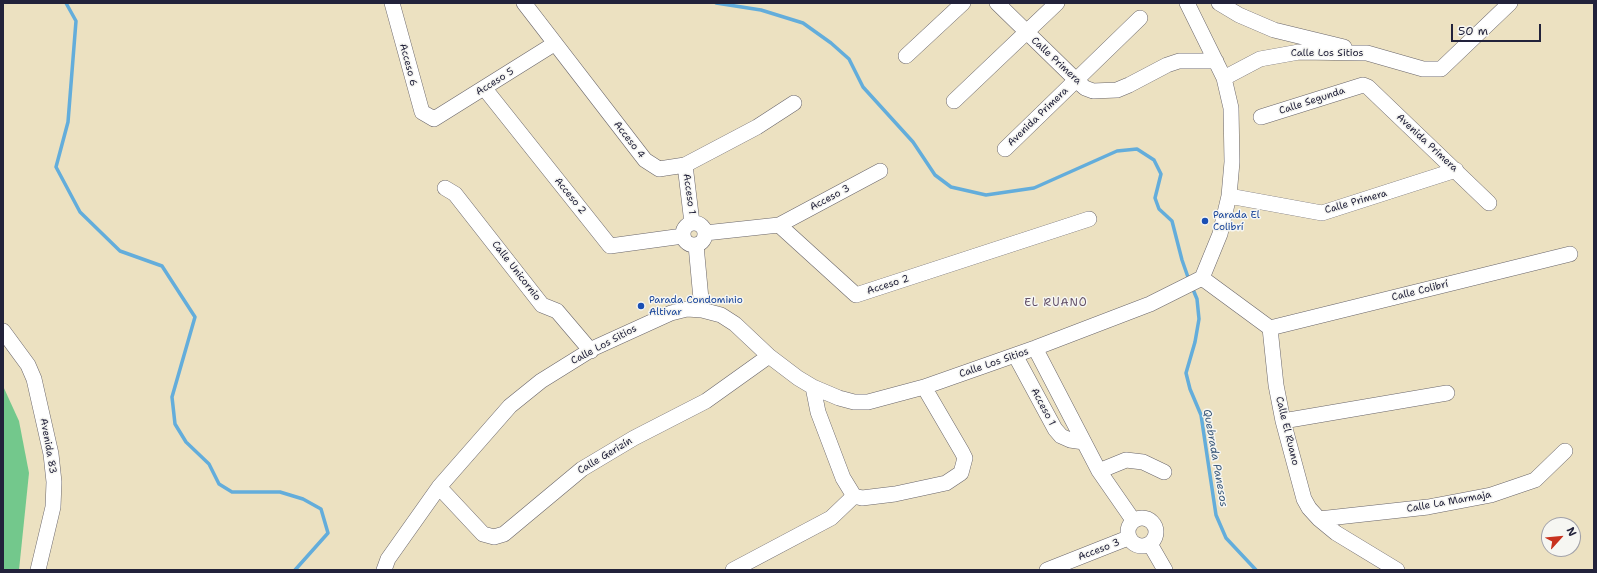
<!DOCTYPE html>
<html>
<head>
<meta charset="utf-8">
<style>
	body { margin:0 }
	#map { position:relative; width:1597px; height:573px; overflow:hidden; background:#ece1c1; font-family:"Shantell Sans",sans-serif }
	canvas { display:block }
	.frame { position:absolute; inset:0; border:4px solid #22223b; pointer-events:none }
	.north { position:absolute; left:1541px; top:517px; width:40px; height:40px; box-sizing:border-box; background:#f6f6f2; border:1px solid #a1a1a9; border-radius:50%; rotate:63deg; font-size:11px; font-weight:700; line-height:16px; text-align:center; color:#22223b }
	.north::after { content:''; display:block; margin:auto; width:14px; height:18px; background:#c8321e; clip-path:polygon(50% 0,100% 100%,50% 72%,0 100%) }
	.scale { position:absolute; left:1451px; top:24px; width:90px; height:18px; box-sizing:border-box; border:2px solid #22223b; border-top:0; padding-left:5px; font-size:12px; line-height:14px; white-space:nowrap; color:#22223b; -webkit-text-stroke:3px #f6f6f2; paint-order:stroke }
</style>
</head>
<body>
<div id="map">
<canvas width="1597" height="573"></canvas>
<div class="frame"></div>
<div class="north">N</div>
<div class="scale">50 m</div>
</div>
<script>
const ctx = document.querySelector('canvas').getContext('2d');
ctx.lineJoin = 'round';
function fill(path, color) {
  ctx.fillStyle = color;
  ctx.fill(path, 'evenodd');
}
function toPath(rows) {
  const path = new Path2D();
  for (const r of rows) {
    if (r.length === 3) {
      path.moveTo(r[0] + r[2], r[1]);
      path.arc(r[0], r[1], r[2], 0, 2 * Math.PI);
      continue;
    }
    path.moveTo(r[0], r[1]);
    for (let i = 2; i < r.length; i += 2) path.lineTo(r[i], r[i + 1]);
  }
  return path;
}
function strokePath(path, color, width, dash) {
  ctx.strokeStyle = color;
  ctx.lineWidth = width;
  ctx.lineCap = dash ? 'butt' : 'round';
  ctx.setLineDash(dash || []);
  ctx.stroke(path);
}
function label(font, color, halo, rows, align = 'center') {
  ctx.font = font + ' "Shantell Sans",sans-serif';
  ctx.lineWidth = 3;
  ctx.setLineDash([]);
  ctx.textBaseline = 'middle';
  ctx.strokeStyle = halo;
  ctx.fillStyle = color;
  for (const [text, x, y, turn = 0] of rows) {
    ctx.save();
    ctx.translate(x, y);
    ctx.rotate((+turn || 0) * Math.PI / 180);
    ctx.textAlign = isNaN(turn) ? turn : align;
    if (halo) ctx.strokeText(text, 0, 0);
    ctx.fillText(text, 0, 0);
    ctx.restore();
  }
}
const green = toPath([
	[3,386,19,421,29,473,19,570,3,570]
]);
const stream = toPath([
	[66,3,76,21,68,122,56,167,80,212,120,251,162,266,195,317,172,397,175,424,186,442,209,464,219,484,232,492,280,492,303,499,321,509,328,533,295,570],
	[716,3,761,10,803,23,831,43,849,59,863,87,913,142,935,175,951,187,986,195,1034,188,1117,151,1137,149,1154,160,1161,174,1155,198,1159,209,1172,221,1182,260,1189,280],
	[1192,287,1197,299,1199,319,1195,342,1186,373,1190,389,1201,415,1216,515,1226,538,1256,570]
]);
const minor = toPath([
	[392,3,422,112,434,119,554,44],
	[524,3,645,160,659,169,685,165,757,127,794,103],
	[997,3,1076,80,1085,88,1093,91,1117,90,1129,85,1167,65,1179,61,1216,61],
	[1219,3,1239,15,1274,30,1344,47],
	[906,56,963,3],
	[1224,78,1260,59,1299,52,1367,53,1423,69,1441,69,1510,3],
	[485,89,610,246,683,236],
	[954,101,1057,3],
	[1261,117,1363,85,1368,87,1489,203],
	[1005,149,1140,18],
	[685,165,692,223],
	[445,188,455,194,542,305,557,311,591,351],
	[1229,196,1322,213,1456,170],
	[694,234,11],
	[779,225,880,171],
	[705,233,779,225,856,295,1089,219],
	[696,245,702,310],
	[1202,278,1270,328,1276,385,1283,421,1304,499,1309,508,1319,519,1336,533,1397,570],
	[1270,328,1570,254],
	[3,331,28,365,34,379,51,454,54,482,53,507,38,570],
	[1035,348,1099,471,1133,520],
	[1015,355,1055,429,1061,436,1070,440,1084,442],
	[813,387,818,412,843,478,854,496,862,498,895,494,946,483,961,473,965,458,962,452,924,387],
	[1283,421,1447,393],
	[1099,471,1126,460,1143,462,1164,472],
	[439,487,483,534,494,537,504,534,582,469,634,438,706,401,769,356],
	[1142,532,14],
	[1319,519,1428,507,1491,495,1535,480,1565,451],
	[1150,544,1165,570],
	[384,570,388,559,439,487,510,406,541,381,594,348,671,313,687,309,702,310,721,315,735,324,769,356,798,378,813,387,839,398,854,402,868,402,924,387,1035,348,1150,304,1202,278,1220,234,1229,196,1232,162,1231,108,1224,78,1187,3],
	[733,570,831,518,854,496],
	[1047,570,1128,538]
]);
const markers = [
	[1205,221,4,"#1a4fb4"],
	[641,306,4,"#1a4fb4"]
];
const streetNames = [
	["Calle Los Sitios",1327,53],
	["Calle Primera",1056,61,43],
	["Acceso 6",408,65,75],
	["Acceso 5",495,82,-32],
	["Calle Segunda",1312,101,-18],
	["Avenida Primera",1038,117,-44],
	["Acceso 4",629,140,52],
	["Avenida Primera",1427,143,43],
	["Acceso 1",689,194,82],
	["Acceso 2",570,196,51],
	["Acceso 3",830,198,-28],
	["Calle Primera",1356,202,-16],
	["Calle Unicornio",516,271,52],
	["Acceso 2",888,285,-18],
	["Calle Colibrí",1420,291,-14],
	["Calle Los Sitios",604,345,-28],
	["Calle Los Sitios",994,363,-19],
	["Acceso 1",1043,407,62],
	["Calle El Ruano",1287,431,76],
	["Avenida 83",48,446,80],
	["Calle Gerizín",605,456,-31],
	["Calle La Marmaja",1449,502,-10],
	["Acceso 3",1099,550,-21]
];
const transitNames = [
	["Parada El",1213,215],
	["Colibrí",1213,227],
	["Parada Condominio",649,300],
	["Altivar",649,312]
];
const neighbourhoodNames = [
	["EL RUANO",1056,303]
];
const waterNames = [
	["Quebrada Panesos",1215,458,80]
];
fill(green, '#73c88c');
strokePath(stream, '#63addb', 3.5);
strokePath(minor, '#69656a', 16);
strokePath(minor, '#fff', 15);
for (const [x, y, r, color] of markers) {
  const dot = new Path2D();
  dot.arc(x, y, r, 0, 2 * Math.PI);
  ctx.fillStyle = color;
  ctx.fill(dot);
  strokePath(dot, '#f6f6f2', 1.5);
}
label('10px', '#22223b', '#f6f6f2', streetNames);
label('10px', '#164399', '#f6f6f2', transitNames, 'left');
ctx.letterSpacing = '1px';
label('11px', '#624f67', '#f6f6f2', neighbourhoodNames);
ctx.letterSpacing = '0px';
label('italic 11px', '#3c5a7b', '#f6f6f2', waterNames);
</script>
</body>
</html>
